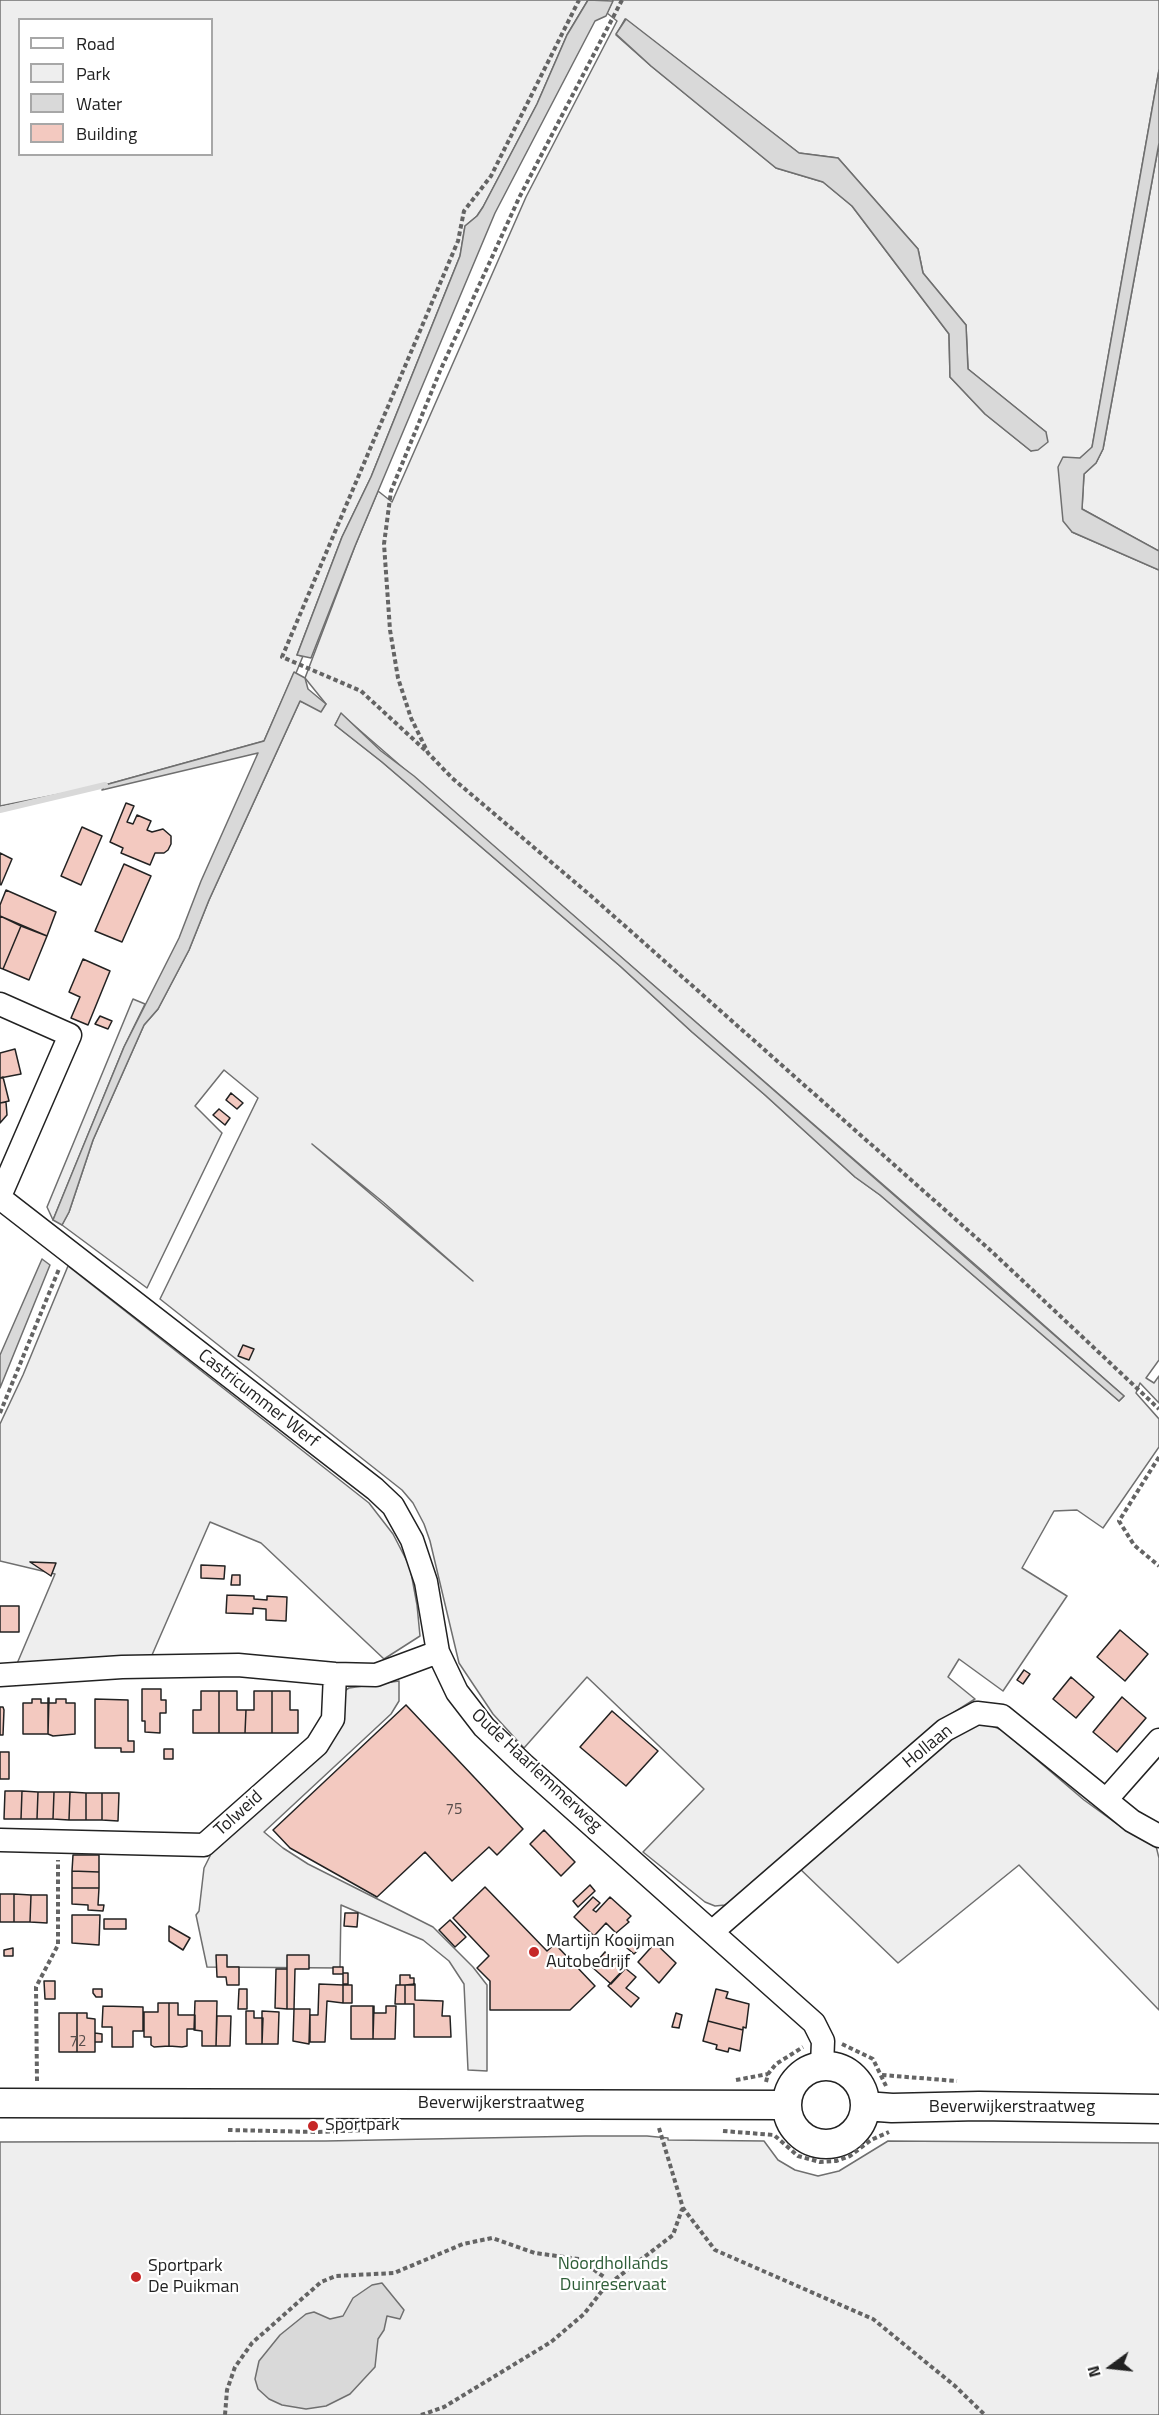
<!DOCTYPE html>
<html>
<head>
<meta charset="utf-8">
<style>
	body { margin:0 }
	#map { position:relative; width:1159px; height:2415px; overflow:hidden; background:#fff; font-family:"Titillium Web",sans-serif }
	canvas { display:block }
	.legend { position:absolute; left:18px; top:18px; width:195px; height:138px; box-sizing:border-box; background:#fff; border:2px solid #a7a7a7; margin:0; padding:8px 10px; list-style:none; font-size:18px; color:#222 }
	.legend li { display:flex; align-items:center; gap:12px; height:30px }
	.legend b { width:30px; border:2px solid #a7a7a7 }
	.north { position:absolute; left:1081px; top:2337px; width:60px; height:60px; -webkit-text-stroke:4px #fff; paint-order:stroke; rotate:255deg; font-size:16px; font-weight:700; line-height:24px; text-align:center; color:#222 }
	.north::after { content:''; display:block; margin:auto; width:21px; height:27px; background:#222; clip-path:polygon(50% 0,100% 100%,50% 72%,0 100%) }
</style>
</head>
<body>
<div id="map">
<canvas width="1159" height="2415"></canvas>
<ul class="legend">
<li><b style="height:8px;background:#fff"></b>Road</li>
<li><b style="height:16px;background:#eee"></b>Park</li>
<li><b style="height:16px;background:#d9d9d9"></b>Water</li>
<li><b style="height:16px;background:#f3c9c0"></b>Building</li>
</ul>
<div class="north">N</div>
</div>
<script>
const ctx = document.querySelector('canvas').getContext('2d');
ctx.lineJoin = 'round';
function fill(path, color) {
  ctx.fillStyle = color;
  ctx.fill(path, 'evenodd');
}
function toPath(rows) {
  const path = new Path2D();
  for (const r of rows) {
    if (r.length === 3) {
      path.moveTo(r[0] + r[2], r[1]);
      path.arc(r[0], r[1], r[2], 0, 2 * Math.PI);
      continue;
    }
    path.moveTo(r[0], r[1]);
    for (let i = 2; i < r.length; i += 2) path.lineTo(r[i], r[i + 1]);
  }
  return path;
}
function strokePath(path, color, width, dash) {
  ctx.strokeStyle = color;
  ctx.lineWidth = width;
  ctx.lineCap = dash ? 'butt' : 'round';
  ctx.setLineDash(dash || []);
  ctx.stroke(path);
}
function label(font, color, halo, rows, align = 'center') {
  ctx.font = font + ' "Titillium Web",sans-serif';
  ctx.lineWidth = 4.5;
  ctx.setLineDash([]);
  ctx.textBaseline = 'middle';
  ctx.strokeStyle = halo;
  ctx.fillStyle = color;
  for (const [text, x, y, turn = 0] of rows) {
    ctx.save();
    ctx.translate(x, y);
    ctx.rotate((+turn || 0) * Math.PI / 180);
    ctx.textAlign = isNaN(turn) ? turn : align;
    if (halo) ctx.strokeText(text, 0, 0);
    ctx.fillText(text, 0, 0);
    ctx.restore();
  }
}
const green = toPath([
	[0,0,588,0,567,35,537,104,483,207,477,216,465,226,460,256,371,477,342,537,297,655,303,656,296,673,294,673,264,741,105,785,0,806,0,0],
	[20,20,212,20,212,154,20,154,20,20],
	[613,0,1159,0,1159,70,1092,448,1080,458,1072,532,1159,570,1159,1360,1146,1378,1154,1383,1159,1376,1159,1403,1140,1383,1136,1393,1159,1419,1159,1447,1103,1528,1077,1510,1054,1511,1022,1568,1067,1596,1003,1691,959,1659,948,1677,975,1699,945,1718,736,1898,725,1905,715,1906,705,1902,643,1852,704,1789,587,1677,524,1748,493,1714,459,1663,430,1541,424,1524,413,1503,402,1490,160,1299,258,1098,224,1070,195,1106,222,1133,147,1288,62,1225,69,1212,93,1140,144,1025,158,1009,189,950,209,900,300,701,319,709,326,704,305,678,355,546,378,491,392,502,526,197,617,21,607,13,613,0],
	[625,19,799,153,838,158,918,249,923,273,966,325,968,369,1046,432,1031,451,985,414,950,377,949,334,852,206,823,182,776,168,651,66,616,35,625,19],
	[341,714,986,1274,1124,1396,1119,1401,880,1195,855,1177,765,1095,692,1032,620,966,382,762,335,725,341,714],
	[312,1144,383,1202,473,1281,312,1144],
	[1159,143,1159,551,1082,509,1084,474,1096,463,1103,449,1159,143],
	[133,999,145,1004,124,1047,53,1220,47,1207,133,999],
	[68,1266,369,1503,393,1534,410,1567,417,1605,420,1636,384,1659,261,1543,210,1522,152,1655,16,1666,55,1574,0,1561,0,1424,23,1375,68,1266],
	[399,1681,399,1701,391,1714,264,1832,283,1848,308,1864,433,1927,473,1967,487,1985,487,2071,468,2070,464,1984,449,1961,423,1940,341,1905,340,1968,207,1967,196,1915,199,1911,204,1868,211,1854,331,1742,341,1693,349,1688,399,1681],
	[982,1722,1002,1730,1084,1800,1124,1829,1156,1846,1159,1858,1159,2010,1019,1865,898,1963,798,1867,958,1732,982,1722],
	[585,2136,647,2136,668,2138,668,2140,764,2141,778,2160,795,2170,818,2176,839,2171,888,2141,1159,2143,1159,2415,0,2415,0,2142,326,2141,585,2136]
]);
const water = toPath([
	[588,0,613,1,606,16,595,21,495,213,355,546,311,658,297,655,342,537,371,477,460,256,465,226,477,216,483,207,537,104,567,35,588,0],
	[626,19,799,153,838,158,918,249,923,273,966,325,968,369,1046,432,1048,442,1038,450,1031,451,985,414,950,377,949,334,852,206,823,182,776,168,651,66,616,34,626,19],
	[1159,70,1159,143,1103,449,1096,463,1084,474,1082,509,1159,551,1159,570,1072,532,1063,521,1058,467,1063,457,1080,458,1092,447,1159,70],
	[294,672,305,678,308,689,326,704,321,712,300,701,209,900,189,950,158,1009,144,1025,93,1140,69,1212,62,1225,53,1220,75,1166,124,1047,179,938,201,881,258,753,102,790,105,785,264,741,294,672],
	[341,713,381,751,414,776,1124,1396,1119,1401,880,1195,855,1177,765,1095,692,1032,620,966,382,762,335,725,341,713],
	[42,1259,50,1265,0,1388,0,1355,42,1259],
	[382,2283,404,2310,400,2319,387,2316,384,2330,378,2339,375,2367,350,2394,326,2406,306,2409,282,2405,269,2399,258,2389,255,2379,259,2361,280,2335,306,2314,314,2312,330,2319,343,2316,353,2298,372,2285,382,2283]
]);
const stream = toPath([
	[0,810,105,785]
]);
const building = toPath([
	[126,803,134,806,127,822,133,824,137,815,151,821,147,830,152,832,163,829,171,836,171,844,168,850,164,853,155,853,150,865,121,853,123,848,110,842,126,803],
	[82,827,102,836,81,885,61,876,82,827],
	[0,853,12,859,1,885,0,884,0,853],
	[124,864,151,876,122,942,95,931,124,864],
	[6,890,56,912,47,936,0,916,0,905,6,890],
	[0,916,21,926,3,969,0,968,0,916],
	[21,926,47,936,29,980,3,969,21,926],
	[83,959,110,971,88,1025,71,1018,80,997,69,992,83,959],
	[100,1016,112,1021,108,1029,95,1024,100,1016],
	[15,1049,21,1074,0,1078,0,1053,15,1049],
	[3,1077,9,1101,0,1103,0,1078,3,1077],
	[231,1093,243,1103,237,1109,226,1100,231,1093],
	[6,1102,7,1115,0,1123,0,1103,6,1102],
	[219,1109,230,1118,225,1125,213,1115,219,1109],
	[243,1345,254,1349,249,1360,238,1356,243,1345],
	[30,1562,56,1563,51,1576,30,1562],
	[201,1565,225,1566,224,1579,201,1578,201,1565],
	[232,1575,240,1575,240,1585,231,1585,232,1575],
	[227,1595,254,1596,254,1599,267,1600,267,1596,287,1597,286,1621,266,1620,266,1609,253,1608,253,1614,226,1613,227,1595],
	[0,1606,19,1606,19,1632,0,1632,0,1606],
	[1120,1630,1148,1654,1125,1681,1097,1657,1120,1630],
	[1024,1670,1030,1674,1023,1684,1017,1680,1024,1670],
	[1071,1677,1094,1697,1076,1718,1053,1699,1071,1677],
	[142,1689,161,1689,161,1700,166,1700,166,1713,160,1713,160,1733,145,1732,145,1721,142,1721,142,1689],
	[201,1691,219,1691,219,1733,193,1733,193,1710,201,1710,201,1691],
	[219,1691,237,1691,237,1710,246,1710,245,1733,219,1733,219,1691],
	[254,1691,272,1691,272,1733,245,1733,246,1710,254,1710,254,1691],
	[272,1691,290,1691,290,1710,298,1710,298,1733,272,1733,272,1691],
	[1122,1697,1146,1718,1117,1752,1093,1732,1122,1697],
	[48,1698,48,1734,23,1734,23,1703,32,1703,32,1699,41,1699,41,1703,48,1703,48,1698],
	[49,1698,49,1703,56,1703,56,1699,66,1699,66,1703,75,1703,75,1734,53,1736,48,1734,49,1698],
	[95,1699,128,1700,128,1741,134,1741,134,1752,121,1752,121,1748,95,1748,95,1699],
	[406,1705,523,1829,497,1855,489,1847,452,1881,425,1852,377,1897,290,1848,273,1830,406,1705],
	[0,1707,3,1707,4,1710,3,1735,0,1735,0,1707],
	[612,1711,658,1751,626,1786,580,1747,612,1711],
	[164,1749,173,1749,173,1759,164,1759,164,1749],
	[0,1752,9,1752,9,1779,0,1779,0,1752],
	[5,1791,22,1791,21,1819,4,1819,5,1791],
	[22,1791,38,1792,37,1819,21,1819,22,1791],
	[38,1792,54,1792,53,1819,37,1819,38,1792],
	[54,1792,70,1792,69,1820,53,1819,54,1792],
	[70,1792,86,1793,86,1820,69,1820,70,1792],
	[86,1793,102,1793,102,1820,86,1820,86,1793],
	[102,1793,119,1793,118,1821,102,1820,102,1793],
	[544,1830,575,1862,561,1876,530,1844,544,1830],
	[73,1855,99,1855,99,1872,72,1871,73,1855],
	[72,1871,99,1872,99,1888,72,1888,72,1871],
	[590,1885,595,1891,578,1907,573,1901,590,1885],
	[485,1887,547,1951,555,1944,595,1986,570,2010,490,2010,490,1981,477,1968,489,1956,453,1918,485,1887],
	[72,1888,99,1888,98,1905,104,1905,103,1911,88,1910,88,1905,72,1904,72,1888],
	[0,1894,14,1894,14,1922,0,1922,0,1894],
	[14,1894,31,1895,30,1922,14,1922,14,1894],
	[31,1895,47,1895,47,1923,30,1922,31,1895],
	[593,1897,600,1903,593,1910,596,1912,610,1897,631,1916,627,1920,629,1922,616,1933,606,1923,594,1936,574,1917,593,1897],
	[345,1913,358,1913,357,1927,344,1926,345,1913],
	[72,1915,100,1915,99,1945,72,1943,72,1915],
	[104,1919,126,1919,126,1929,104,1929,104,1919],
	[450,1920,466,1937,455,1947,439,1930,450,1920],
	[169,1926,190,1938,183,1950,169,1941,169,1926],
	[635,1939,642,1946,634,1954,627,1948,635,1939],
	[655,1943,676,1963,659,1983,638,1962,655,1943],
	[13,1948,13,1956,4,1956,4,1950,13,1948],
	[605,1952,624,1970,611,1984,592,1967,605,1952],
	[216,1955,227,1955,227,1967,239,1967,239,1985,227,1985,226,1977,217,1977,216,1955],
	[287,1955,309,1955,309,1969,295,1969,294,2009,287,2009,287,1955],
	[333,1967,343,1967,343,1974,333,1974,333,1967],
	[625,1968,636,1977,626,1988,639,1998,631,2007,608,1986,625,1968],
	[276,1969,287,1969,287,2009,275,2008,276,1969],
	[343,1973,348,1973,348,1984,343,1984,343,1973],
	[400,1975,410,1975,410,1978,414,1978,414,1985,400,1985,400,1975],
	[44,1981,55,1981,55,1999,45,1999,44,1981],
	[319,1984,343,1985,343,2003,327,2001,325,2042,310,2042,310,2015,318,2015,319,1984],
	[415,1984,415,2000,443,2001,442,2016,450,2016,451,2037,414,2037,414,2004,405,2004,405,1985,415,1984],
	[343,1985,352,1985,352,2003,343,2003,343,1985],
	[396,1985,405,1985,405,2004,395,2004,396,1985],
	[93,1989,102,1989,102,1997,96,1997,93,1993,93,1989],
	[239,1989,247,1989,247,2009,238,2009,239,1989],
	[716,1989,728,1992,726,1998,749,2004,746,2028,743,2027,743,2030,708,2021,716,1989],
	[195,2001,217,2001,216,2046,202,2046,202,2031,194,2030,195,2001],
	[158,2003,169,2003,169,2046,154,2047,151,2045,151,2037,144,2037,144,2012,158,2012,158,2003],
	[169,2003,178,2003,178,2015,195,2015,195,2029,187,2029,187,2046,182,2047,169,2046,169,2003],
	[103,2006,143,2007,143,2031,133,2031,133,2047,112,2047,112,2027,102,2027,103,2006],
	[351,2006,373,2006,373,2039,351,2039,351,2006],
	[374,2006,374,2013,386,2013,386,2006,396,2006,395,2039,373,2039,374,2006],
	[294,2009,310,2009,309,2044,293,2041,294,2009],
	[246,2011,254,2011,254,2018,263,2018,262,2044,246,2044,246,2011],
	[262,2011,279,2012,278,2044,262,2044,262,2011],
	[59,2013,77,2013,77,2052,59,2052,59,2013],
	[77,2013,87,2013,87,2018,95,2019,95,2052,77,2052,77,2013],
	[676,2013,682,2015,679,2028,672,2027,676,2013],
	[217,2016,231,2016,230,2046,216,2046,217,2016],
	[708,2021,743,2030,740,2051,729,2048,728,2052,716,2049,717,2045,703,2041,708,2021],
	[95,2033,102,2034,102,2042,95,2042,95,2033]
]);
const path = toPath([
	[622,0,519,198,440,371,391,491,384,544,390,630,398,678,411,718,428,753,452,778,590,895,989,1249,1159,1409],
	[425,750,361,691,282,657,458,241,464,211,491,176,579,0],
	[0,1413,59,1269],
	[1159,1457,1119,1521,1134,1545,1159,1566],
	[842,2044,873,2059,886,2086],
	[882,2075,957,2081],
	[736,2080,768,2074],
	[37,2081,36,1987,58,1945,58,1860],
	[766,2082,768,2074,776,2064,803,2047],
	[659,2128,683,2208,715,2250,873,2319,955,2386,985,2415],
	[228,2130,316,2132,370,2130],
	[723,2131,774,2135,798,2156,820,2162,836,2161,850,2156,871,2140,889,2132],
	[225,2415,227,2390,235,2367,252,2343,321,2282,336,2276,394,2273,463,2244,492,2238,535,2253,579,2259,604,2277,605,2287],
	[421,2415,444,2407,551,2342,584,2314,605,2287,673,2235,682,2209]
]);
const minor = toPath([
	[0,1004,70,1035,0,1196],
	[0,1198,375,1489,393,1506,412,1540,426,1582,438,1652],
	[0,1675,122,1667,238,1665,335,1674,376,1675,438,1652,457,1692,484,1727,523,1764,814,2023,823,2041,822,2066],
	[1106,1800,1159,1740],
	[0,1840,204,1845,317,1745,333,1719,335,1674],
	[713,1931,945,1730,977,1713,1002,1716,1132,1821,1159,1836]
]);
const major = toPath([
	[826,2105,39],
	[0,2103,787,2105],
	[865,2106,892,2108,979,2106,1159,2109]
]);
const markers = [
	[534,1952,6,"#c62828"],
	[313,2126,6,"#c62828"],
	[136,2277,6,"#c62828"]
];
const numberNames = [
	["75",454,1810],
	["72",78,2042]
];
const streetNames = [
	["Castricummer Werf",258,1399,38],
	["Hollaan",928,1747,-39],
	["Oude Haarlemmerweg",536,1771,43],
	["Tolweid",239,1814,-42],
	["Beverwijkerstraatweg",501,2104],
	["Beverwijkerstraatweg",1012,2108]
];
const poiNames = [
	["Martijn Kooijman",546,1942],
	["Autobedrijf",546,1963],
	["Sportpark",325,2126],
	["Sportpark",148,2267],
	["De Puikman",148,2288]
];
const parkNames = [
	["Noordhollands",613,2265],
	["Duinreservaat",613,2286]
];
fill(green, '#eee');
strokePath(green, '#6f6f6f', 1.5);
fill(water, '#d9d9d9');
strokePath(water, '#6f6f6f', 1.5);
strokePath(stream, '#d9d9d9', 6);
fill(building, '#f3c9c0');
strokePath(building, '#222', 1.5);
strokePath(minor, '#222', 25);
strokePath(major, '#222', 31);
strokePath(path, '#646464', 4, [4.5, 3]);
strokePath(minor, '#fff', 22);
strokePath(major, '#fff', 28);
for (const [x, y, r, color] of markers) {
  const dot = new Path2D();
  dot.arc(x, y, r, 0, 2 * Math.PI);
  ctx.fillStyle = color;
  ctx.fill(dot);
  strokePath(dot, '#fff', 2);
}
label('15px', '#564c4a', null, numberNames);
label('18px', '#222', '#fff', streetNames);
label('18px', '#222', '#fff', poiNames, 'left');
label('18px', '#2f5e38', '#fff', parkNames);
</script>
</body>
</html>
